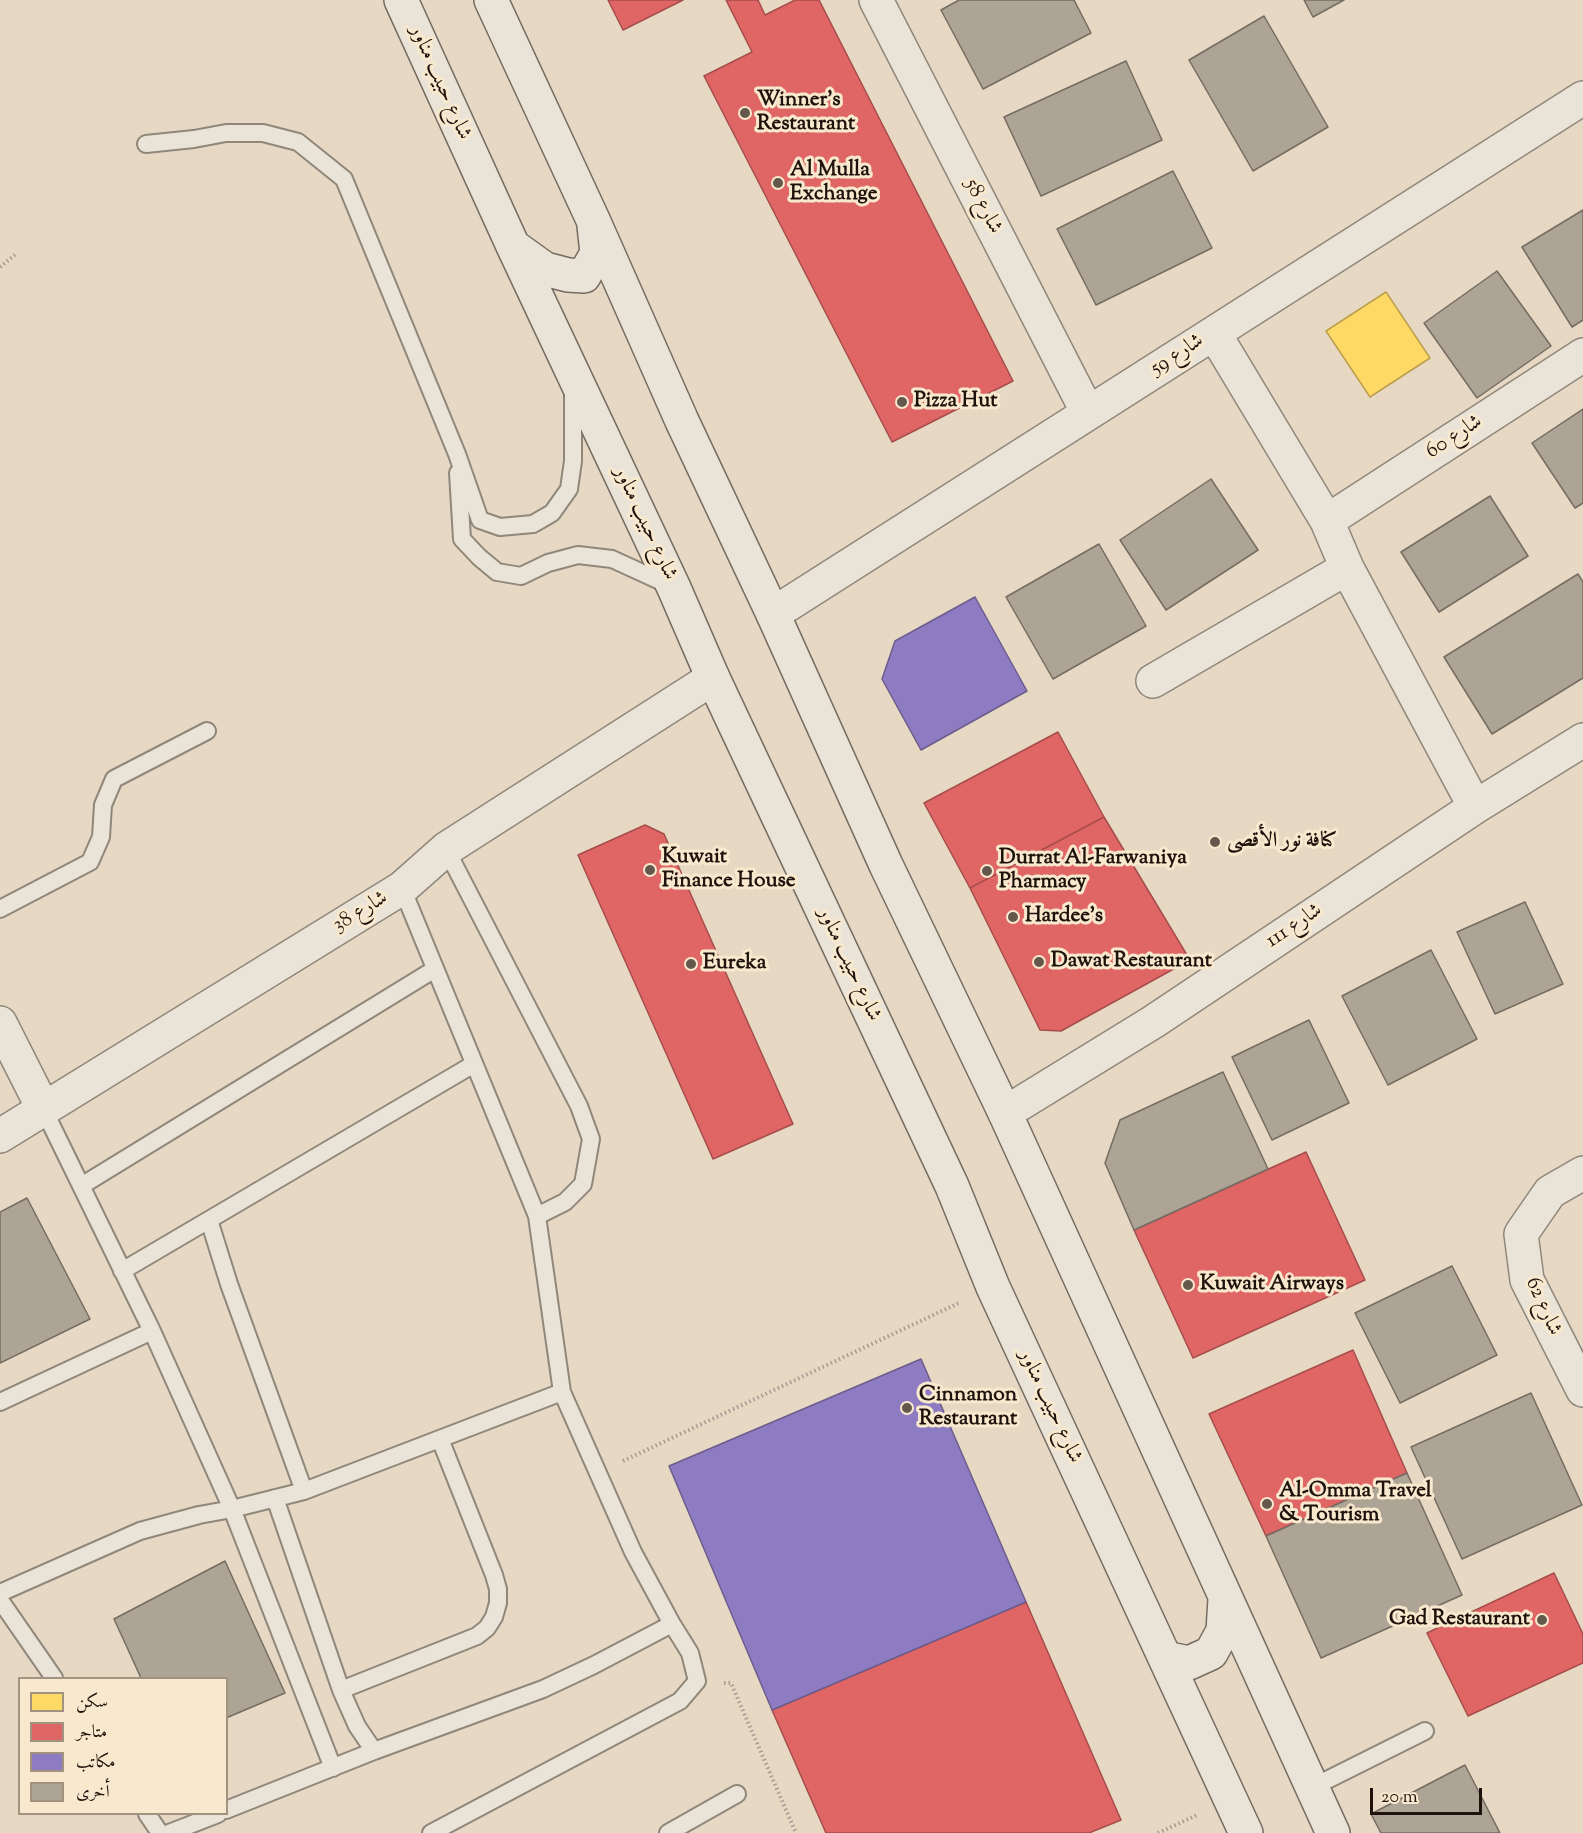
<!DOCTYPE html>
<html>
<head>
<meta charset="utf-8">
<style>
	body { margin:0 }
	#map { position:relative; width:1583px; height:1833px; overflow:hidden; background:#e6d8c3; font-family:"Sorts Mill Goudy",Amiri,serif }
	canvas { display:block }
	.legend { position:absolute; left:18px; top:1677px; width:210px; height:138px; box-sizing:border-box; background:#f8e8ce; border:2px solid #a19380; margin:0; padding:8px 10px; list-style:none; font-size:18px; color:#1e130c }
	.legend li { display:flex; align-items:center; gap:12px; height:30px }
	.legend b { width:30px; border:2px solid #a19380 }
	.scale { position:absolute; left:1370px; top:1788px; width:112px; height:27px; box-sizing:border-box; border:3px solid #1e130c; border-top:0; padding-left:8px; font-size:18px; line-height:21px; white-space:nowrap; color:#1e130c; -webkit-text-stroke:4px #f8e8ce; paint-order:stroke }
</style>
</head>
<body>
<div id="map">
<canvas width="1583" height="1833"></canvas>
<ul class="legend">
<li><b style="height:16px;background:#ffd966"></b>سكن</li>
<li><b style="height:16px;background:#e06666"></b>متاجر</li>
<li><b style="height:16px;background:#8e7cc3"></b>مكاتب</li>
<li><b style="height:16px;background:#aea496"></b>أخرى</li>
</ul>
<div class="scale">20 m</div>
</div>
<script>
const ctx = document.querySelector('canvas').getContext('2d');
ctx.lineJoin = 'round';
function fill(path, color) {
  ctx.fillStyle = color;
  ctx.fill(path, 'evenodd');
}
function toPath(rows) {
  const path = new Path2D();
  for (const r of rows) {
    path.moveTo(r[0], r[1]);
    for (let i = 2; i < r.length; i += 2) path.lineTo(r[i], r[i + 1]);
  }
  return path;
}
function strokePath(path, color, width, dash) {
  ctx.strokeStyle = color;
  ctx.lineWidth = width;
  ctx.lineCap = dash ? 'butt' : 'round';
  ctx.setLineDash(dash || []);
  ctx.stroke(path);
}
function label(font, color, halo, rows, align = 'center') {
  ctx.font = font + ' "Sorts Mill Goudy",Amiri,serif';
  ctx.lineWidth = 6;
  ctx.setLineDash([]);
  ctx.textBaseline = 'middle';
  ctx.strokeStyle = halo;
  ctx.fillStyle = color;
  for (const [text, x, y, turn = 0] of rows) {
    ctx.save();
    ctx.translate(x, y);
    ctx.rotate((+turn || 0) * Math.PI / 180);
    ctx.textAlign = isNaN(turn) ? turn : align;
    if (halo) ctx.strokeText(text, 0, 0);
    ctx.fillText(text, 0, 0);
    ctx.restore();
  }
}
const homes = toPath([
	[1386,292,1430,358,1370,397,1326,331,1386,292]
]);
const shops = toPath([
	[608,0,683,0,623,30,608,0],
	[726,0,758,0,765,15,795,0,819,0,1013,381,892,442,704,76,752,52,726,0],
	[1058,732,1104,817,970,888,924,803,1058,732],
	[1104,817,1190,960,1061,1031,1040,1030,970,888,1104,817],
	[645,825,664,834,793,1124,713,1159,578,855,645,825],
	[1306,1152,1365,1280,1193,1358,1134,1230,1306,1152],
	[1353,1350,1407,1473,1266,1536,1209,1414,1353,1350],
	[1554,1573,1583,1634,1583,1663,1468,1716,1427,1633,1554,1573],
	[1026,1602,1121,1820,1089,1833,826,1833,772,1710,1026,1602]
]);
const offices = toPath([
	[975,597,1027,691,921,750,882,679,895,641,975,597],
	[921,1359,1026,1602,772,1710,669,1466,921,1359]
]);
const building = toPath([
	[959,0,1074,0,1091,33,983,89,941,10,959,0],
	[1304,0,1344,0,1313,17,1304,0],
	[1264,16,1328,127,1253,171,1189,60,1264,16],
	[1126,61,1162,140,1041,196,1004,117,1126,61],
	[1173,171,1212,248,1096,305,1057,229,1173,171],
	[1583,210,1583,320,1572,327,1522,247,1583,210],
	[1497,271,1551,346,1477,398,1424,323,1497,271],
	[1583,409,1583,503,1575,508,1532,443,1583,409],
	[1211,479,1258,550,1166,610,1120,540,1211,479],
	[1490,496,1528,556,1439,612,1401,552,1490,496],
	[1099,544,1146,626,1053,679,1006,597,1099,544],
	[1578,574,1583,582,1583,678,1492,734,1444,657,1578,574],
	[1525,902,1563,984,1495,1014,1457,932,1525,902],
	[1431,950,1477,1039,1388,1085,1342,996,1431,950],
	[1309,1020,1349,1103,1272,1140,1232,1057,1309,1020],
	[1223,1072,1268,1169,1134,1230,1105,1163,1120,1120,1223,1072],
	[27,1198,90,1319,0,1363,0,1212,27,1198],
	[1452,1266,1497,1355,1400,1403,1355,1313,1452,1266],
	[1531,1393,1582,1505,1462,1559,1411,1447,1531,1393],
	[1407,1473,1462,1595,1321,1658,1266,1536,1407,1473],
	[225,1561,285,1693,226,1718,226,1678,141,1678,114,1619,225,1561],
	[1465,1765,1500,1833,1381,1833,1371,1814,1465,1765]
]);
const path = toPath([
	[0,267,16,254],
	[623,1461,961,1302],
	[724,1683,731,1683,796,1833],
	[1158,1833,1197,1815]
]);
const lane = toPath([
	[146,144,194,139,226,133,263,133,298,142,344,179,457,454,480,520,500,527,533,524,552,513,569,489,573,461,573,392],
	[458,473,462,539,479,557,497,572,521,576,548,563,578,555,612,559,671,586],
	[446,849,579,1106,591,1139,583,1184,565,1202,537,1216],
	[0,909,90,862,101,837,103,805,114,779,207,731],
	[43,1108,152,1331,232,1509,333,1768],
	[81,1186,435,969],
	[209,1220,229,1284,304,1491],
	[122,1271,474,1064],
	[0,1402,152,1331],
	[275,1498,341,1690],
	[0,1593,140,1531,199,1515,232,1509,304,1491,562,1392],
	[0,1600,54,1678],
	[374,1751,357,1726,341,1690,477,1636,487,1628,494,1617,498,1603,498,1589,494,1575,440,1439],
	[1313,1787,1425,1731],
	[226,1810,374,1751,543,1689,594,1665,672,1624,633,1552,562,1392,537,1216,402,888],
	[147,1814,160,1833],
	[169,1833,218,1814],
	[431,1833,680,1701,697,1681,690,1653,672,1624],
	[668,1833,737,1794]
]);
const street = toPath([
	[876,0,1088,413],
	[1214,333,1327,521,1347,568,1475,807],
	[1327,521,1583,355],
	[773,614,1583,98],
	[1153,681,1347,568],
	[0,1023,43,1108],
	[1005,1113,1153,1022,1475,807,1583,740],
	[0,1136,402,888,446,849,713,678],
	[1583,1173,1550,1192,1521,1234,1527,1280,1583,1390]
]);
const secondary = toPath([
	[401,0,513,246,674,588,713,678,952,1186,993,1287,1246,1833],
	[491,0,594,222,682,421,773,614,886,865,1005,1113,1333,1833],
	[513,246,545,269,568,275,584,276,597,253,594,226],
	[1165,1658,1189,1663,1211,1653,1223,1631,1225,1599]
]);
const markers = [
	[745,113,6,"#64584c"],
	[778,183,6,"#64584c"],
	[902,402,6,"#64584c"],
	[1215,842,6,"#64584c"],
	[650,870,6,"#64584c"],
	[987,871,6,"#64584c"],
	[1013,917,6,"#64584c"],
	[1039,962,6,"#64584c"],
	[691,964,6,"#64584c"],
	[1188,1285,6,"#64584c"],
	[907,1408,6,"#64584c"],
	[1267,1504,6,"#64584c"],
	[1542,1620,6,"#64584c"]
];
const streetNames = [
	["شارع حبيب مناور",439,83,66],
	["شارع 58",982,207,63],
	["شارع 59",1178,356,-33],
	["شارع 60",1455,438,-33],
	["شارع حبيب مناور",644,524,65],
	["شارع 38",361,913,-31],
	["شارع 111",1295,927,-34],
	["شارع حبيب مناور",848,965,65],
	["شارع 62",1542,1307,66],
	["شارع حبيب مناور",1049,1407,65]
];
const poiNames = [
	["Winner's",757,101],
	["Restaurant",757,125],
	["Al Mulla",790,171],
	["Exchange",790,195],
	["Pizza Hut",914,402],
	["كنافة نور الأقصى",1227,842],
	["Kuwait",662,858],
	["Finance House",662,882],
	["Durrat Al-Farwaniya",999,859],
	["Pharmacy",999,883],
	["Hardee's",1025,917],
	["Dawat Restaurant",1051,962],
	["Eureka",703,964],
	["Kuwait Airways",1200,1285],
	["Cinnamon",919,1396],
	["Restaurant",919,1420],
	["Al-Omma Travel",1279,1492],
	["& Tourism",1279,1516],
	["Gad Restaurant",1530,1620,"right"]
];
fill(homes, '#ffd966');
strokePath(homes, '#bc9e4b', 1.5);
fill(shops, '#e06666');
strokePath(shops, '#a64d4b', 1.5);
fill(offices, '#8e7cc3');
strokePath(offices, '#6c5c8c', 1.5);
fill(building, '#aea496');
strokePath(building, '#756c62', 1.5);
strokePath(lane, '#90877b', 20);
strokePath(street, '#90877b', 36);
strokePath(secondary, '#756c62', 36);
strokePath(path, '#a29c93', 4, [1.5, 3]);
strokePath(lane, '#e9e3d8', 16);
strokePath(street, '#e9e3d8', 33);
strokePath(secondary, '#e9e3d8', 33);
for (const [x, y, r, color] of markers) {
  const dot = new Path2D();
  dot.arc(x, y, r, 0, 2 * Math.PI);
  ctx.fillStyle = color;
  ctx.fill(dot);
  strokePath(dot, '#f8e8ce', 2);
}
label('21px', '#1e130c', '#f8e8ce', streetNames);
label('bold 21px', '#1e130c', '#f8e8ce', poiNames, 'left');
</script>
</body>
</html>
